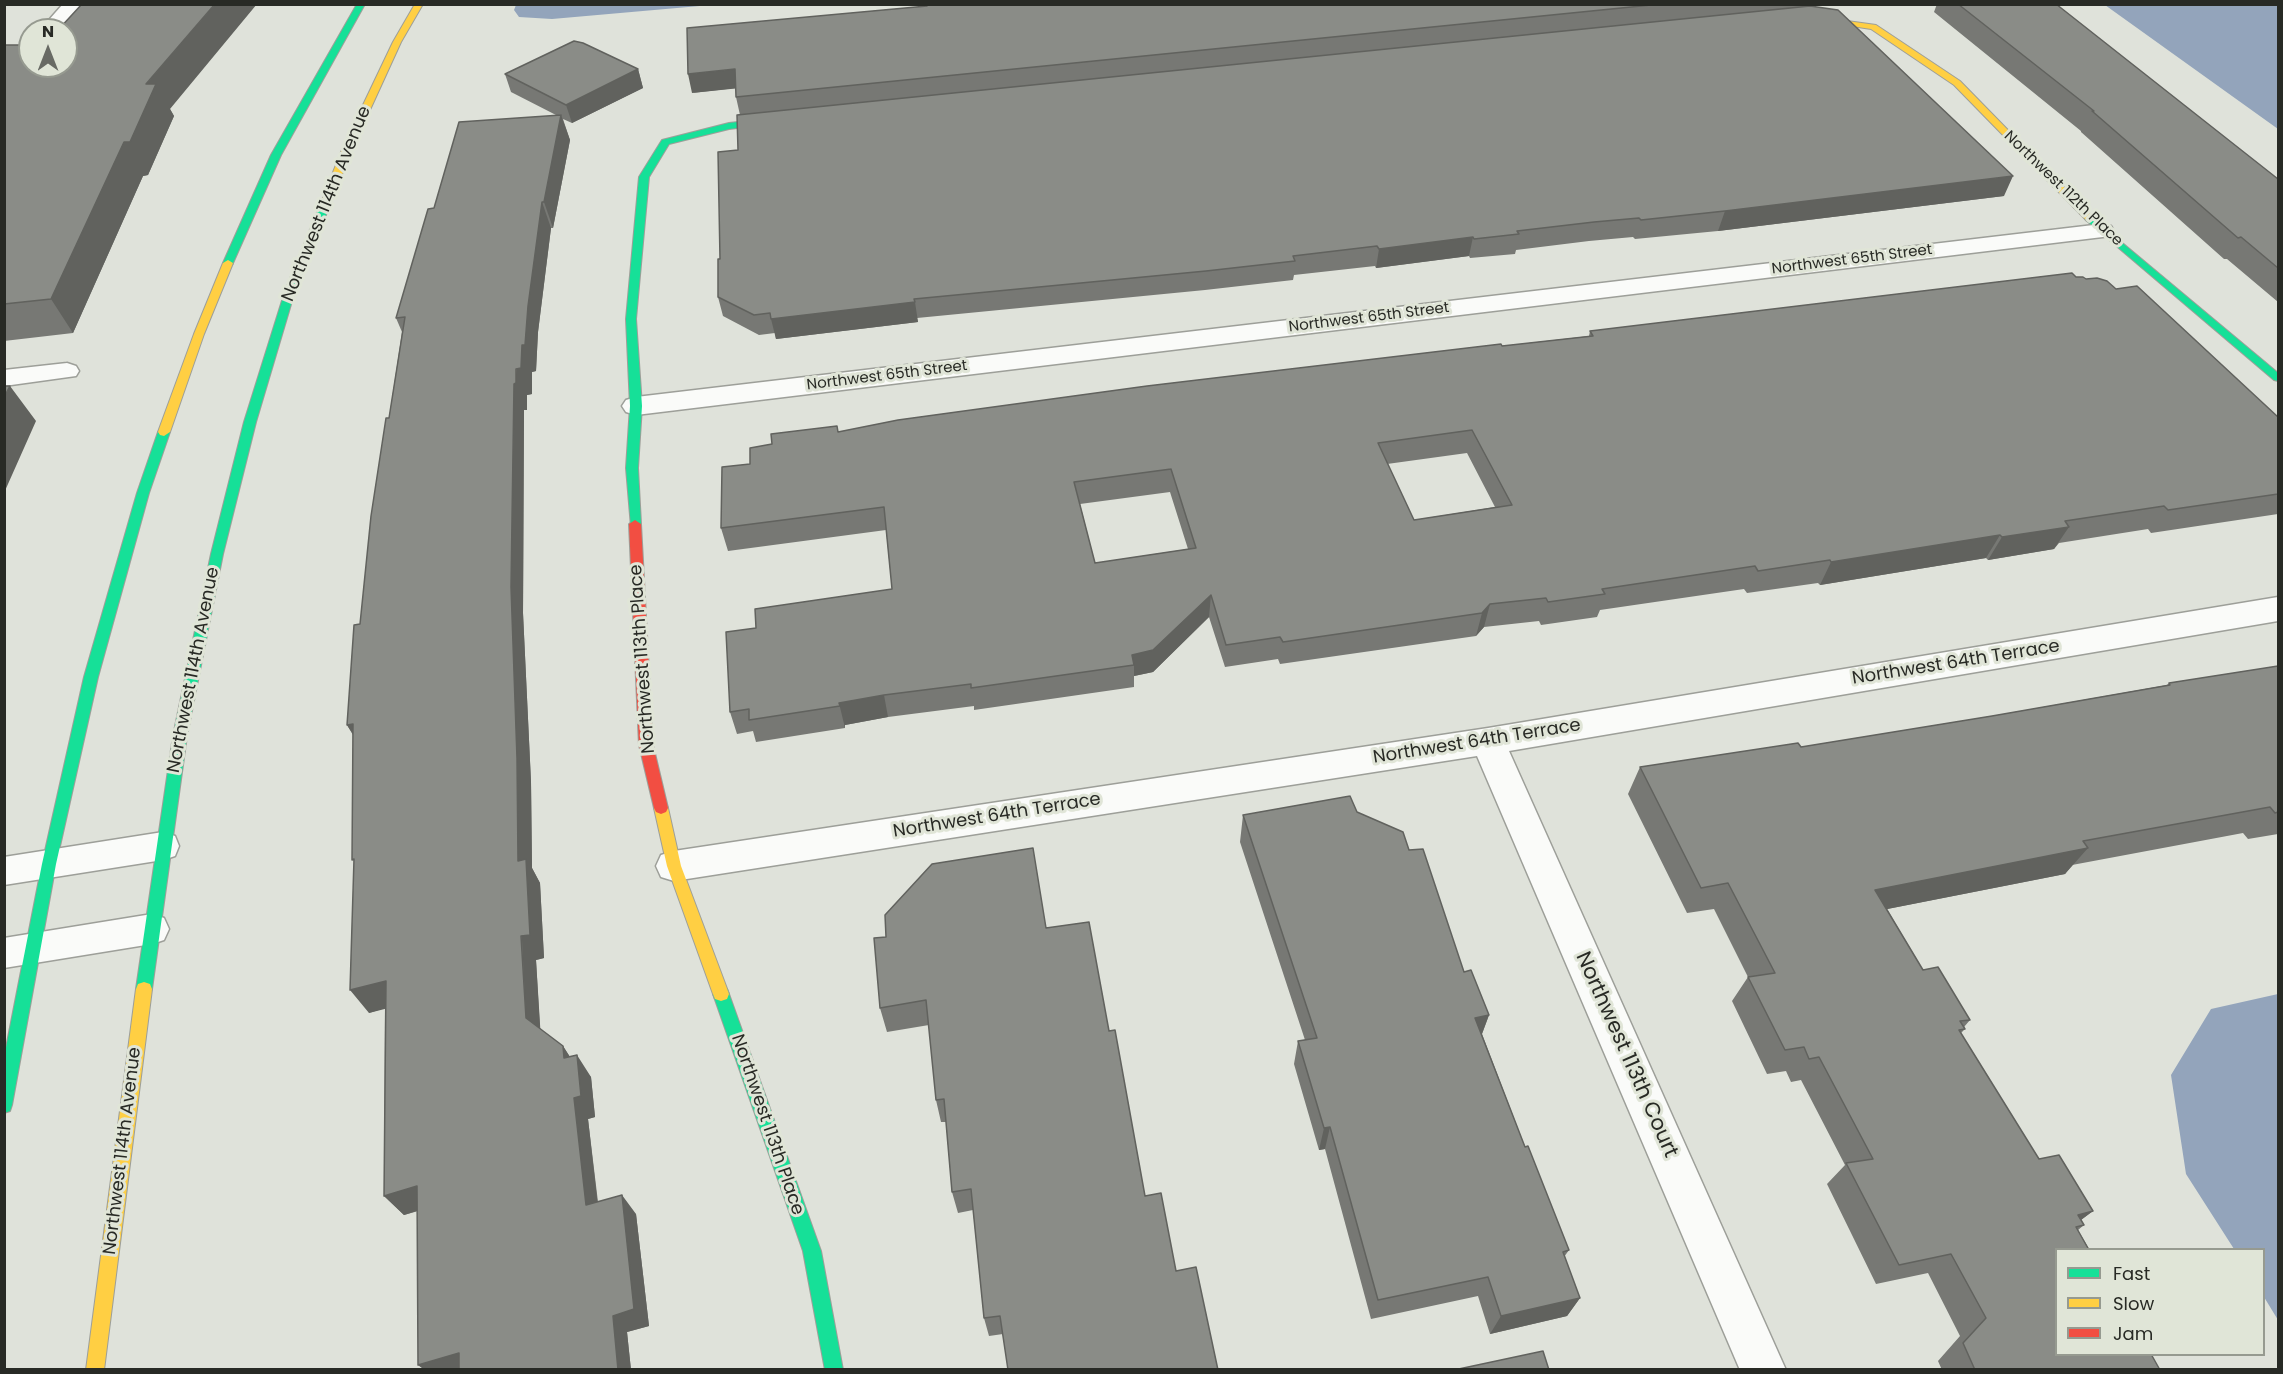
<!DOCTYPE html>
<html>
<head>
<meta charset="utf-8">
<style>
	body { margin:0 }
	#map { position:relative; width:2283px; height:1374px; overflow:hidden; background:#dfe2da; font-family:Poppins,sans-serif }
	canvas { display:block }
	.frame { position:absolute; inset:0; border:6px solid #282a25; pointer-events:none }
	.legend { position:absolute; left:2055px; top:1248px; width:210px; height:108px; box-sizing:border-box; background:#e0e5d7; border:2px solid #969a90; margin:0; padding:8px 10px; list-style:none; font-size:18px; color:#282a25 }
	.legend li { display:flex; align-items:center; gap:12px; height:30px }
	.legend b { width:30px; border:2px solid #969a90 }
	.north { position:absolute; left:18px; top:18px; width:60px; height:60px; box-sizing:border-box; background:#e0e5d7; border:2px solid #969a90; border-radius:50%; rotate:0deg; font-size:16px; font-weight:700; line-height:24px; text-align:center; color:#282a25 }
	.north::after { content:''; display:block; margin:auto; width:21px; height:27px; background:#686a64; clip-path:polygon(50% 0,100% 100%,50% 72%,0 100%) }
</style>
</head>
<body>
<div id="map">
<canvas width="2283" height="1374"></canvas>
<div class="frame"></div>
<ul class="legend">
<li><b style="height:8px;background:#16e098"></b>Fast</li>
<li><b style="height:8px;background:#ffcf43"></b>Slow</li>
<li><b style="height:8px;background:#f24e42"></b>Jam</li>
</ul>
<div class="north">N</div>
</div>
<script>
const ctx = document.querySelector('canvas').getContext('2d');
ctx.lineJoin = 'round';
function fill(path, color) {
  ctx.fillStyle = color;
  ctx.fill(path, 'evenodd');
}
function toPath(rows) {
  const path = new Path2D();
  for (const r of rows) {
    path.moveTo(r[0], r[1]);
    for (let i = 2; i < r.length; i += 2) path.lineTo(r[i], r[i + 1]);
  }
  return path;
}
function strokePath(path, color, width, dash) {
  ctx.strokeStyle = color;
  ctx.lineWidth = width;
  ctx.lineCap = dash ? 'butt' : 'round';
  ctx.setLineDash(dash || []);
  ctx.stroke(path);
}
function label(font, color, halo, rows, align = 'center') {
  ctx.font = font + ' Poppins,sans-serif';
  ctx.lineWidth = 6;
  ctx.setLineDash([]);
  ctx.textBaseline = 'middle';
  ctx.strokeStyle = halo;
  ctx.fillStyle = color;
  for (const [text, x, y, turn = 0] of rows) {
    ctx.save();
    ctx.translate(x, y);
    ctx.rotate((+turn || 0) * Math.PI / 180);
    ctx.textAlign = isNaN(turn) ? turn : align;
    if (halo) ctx.strokeText(text, 0, 0);
    ctx.fillText(text, 0, 0);
    ctx.restore();
  }
}
const water = toPath([
	[516,5,516,4,711,5,552,19,519,17,514,10],
	[2105,5,2278,5,2278,129],
	[2278,994,2278,1320,2264,1297,2264,1250,2234,1249,2186,1174,2171,1075,2211,1009]
]);
const lane = toPath([
	[63,4,83,4,59,30,40,30,63,4],
	[67,363,76,366,79,371,76,376,4,386,4,370,67,363],
	[163,832,175,836,179,846,175,856,163,860,4,885,4,857,163,832],
	[152,914,164,918,169,929,164,940,152,944,4,968,4,938,152,914]
]);
const street = toPath([
	[2102,224,2111,226,2114,231,2111,236,636,415,626,412,622,406,626,400,636,397,2102,224],
	[2278,597,2278,621,1509,751,1786,1370,1740,1370,1477,756,674,881,661,877,656,866,661,855,674,851,1488,728,2278,597]
]);
const fast = toPath([
	[357,4,365,4,281,155,233,263,232,265,224,265,223,263,271,155,357,4],
	[783,117,786,118,786,122,729,129,669,144,649,177,636,319,642,406,638,468,641,524,635,528,631,527,626,468,630,406,626,319,639,177,662,140,729,123,783,117],
	[325,202,330,205,295,291,256,422,223,554,187,736,152,989,150,994,144,996,138,994,136,989,173,736,211,554,244,422,285,291,320,205,325,202],
	[2090,216,2278,373,2278,381,2274,380,2087,221,2085,219,2090,216],
	[164,428,170,432,149,493,98,677,56,864,12,1105,10,1111,4,1113,4,1058,42,864,84,677,137,493,158,432,164,428],
	[721,987,727,989,729,994,821,1251,843,1370,825,1370,803,1251,713,994,715,989,721,987]
]);
const slow = toPath([
	[415,4,423,4,401,42,353,147,330,205,322,207,320,205,343,147,393,42,415,4],
	[1804,15,1876,25,1960,81,2093,217,2093,221,2087,221,1954,85,1871,29,1807,19,1803,17,1804,15],
	[228,260,233,263,204,334,170,432,164,436,160,435,158,432,194,334,223,263,228,260],
	[661,802,666,804,668,808,681,866,729,994,727,999,721,1001,715,999,713,994,667,866,654,808,656,804,661,802],
	[144,982,150,984,152,989,104,1370,86,1370,136,989,138,984,144,982]
]);
const jam = toPath([
	[635,520,641,524,653,745,668,808,666,812,661,814,656,812,654,808,639,745,629,524,635,520]
]);
const wall = toPath([
	[927,4,1812,4,1812,6,2004,196,1718,231,1635,239,1633,237,1589,241,1516,250,1515,254,1470,258,1469,256,1376,268,1375,266,1294,275,1293,280,1205,290,917,318,918,322,776,339,775,333,759,335,723,316,718,297,720,259,738,150,740,115,736,97,736,88,692,93,927,6],
	[1937,4,2056,4,2278,179,2278,302,2227,259,2224,259,2081,132,2081,131,1934,12],
	[4,45,30,66,170,109,174,116,148,175,143,176,73,333,4,341],
	[638,69,643,88,572,123,563,119,570,140,553,228,551,228,538,332,536,371,532,372,532,394,527,395,527,410,524,410,523,613,531,782,532,868,540,883,544,958,536,960,540,1029,563,1046,570,1057,591,1077,595,1117,588,1119,598,1202,636,1214,649,1326,627,1332,631,1370,425,1370,418,1365,418,1211,404,1215,384,1196,385,1008,369,1013,354,862,353,735,347,725,389,418,402,332,396,318,434,208,556,115,511,92,505,74],
	[2076,277,2116,289,2278,417,2278,514,2151,533,2148,529,2059,543,2054,549,1988,560,1986,558,1820,585,1818,583,1747,593,1744,589,1600,610,1597,617,1541,625,1539,621,1484,627,1476,636,1280,664,1278,659,1225,667,1209,617,1153,672,1134,676,1134,687,974,710,974,706,888,717,845,725,845,728,756,742,753,731,737,734,730,712,756,628,892,589,886,530,728,551,721,528,750,464,772,444,837,426,838,432,1502,346,1589,336,1590,331],
	[1467,453,1495,507,1414,520,1387,464],
	[1170,492,1188,549,1095,563,1080,504],
	[2278,666,2278,834,2248,839,2243,833,2072,865,2065,874,1887,909,1923,970,1970,1020,1964,1027,1965,1029,1961,1033,2039,1159,2093,1211,2081,1220,2084,1225,2078,1230,2160,1370,1942,1370,1938,1361,1960,1336,1928,1273,1876,1284,1827,1184,1845,1165,1801,1080,1791,1082,1786,1071,1767,1074,1732,1001,1748,977,1714,909,1687,913,1628,794,1640,767,1801,747,1992,716,2167,685,2169,683],
	[1357,812,1409,850,1464,972,1489,1015,1482,1034,1525,1147,1569,1250,1564,1257,1580,1298,1567,1316,1490,1334,1478,1296,1371,1319,1325,1149,1319,1150,1294,1064,1298,1041,1305,1040,1240,842,1243,815],
	[932,864,1003,1334,989,1336,984,1318,973,1210,958,1213,952,1192,946,1122,941,1122,936,1100,929,1025,887,1032,880,1008,886,937]
]);
const shadedWall = toPath([
	[215,4,257,4,170,109,174,116,148,175,143,176,73,333,51,299,124,142,146,84],
	[638,69,643,88,572,123,566,105],
	[735,69,740,88,692,93,688,74],
	[561,115,570,140,553,228,544,202],
	[2013,176,2004,196,1718,231,1725,211],
	[542,202,551,228,538,332,536,371,532,372,532,394,527,395,527,410,524,410,523,613,531,782,532,868,540,883,544,958,536,960,541,1040,526,1018,518,861,511,587,514,384,522,345],
	[1473,237,1469,256,1376,268,1379,249],
	[915,302,918,322,776,339,771,319],
	[10,386,36,421,4,493,4,397],
	[2069,527,2054,549,1988,560,2002,537],
	[2000,535,1986,558,1820,585,1831,562],
	[1211,595,1209,617,1153,672,1134,676,1134,665,1132,655],
	[1490,604,1484,627,1476,636,1482,613],
	[884,695,888,717,845,725,845,728,839,703],
	[353,724,363,750,347,725],
	[2088,848,2065,874,1857,915,1875,890],
	[386,981,404,1004,369,1013,350,990],
	[1489,1015,1480,1039,1475,1018],
	[563,1046,577,1068,564,1058],
	[577,1055,591,1077,595,1117,588,1119,600,1224,586,1205,574,1098],
	[1330,1127,1325,1149,1319,1150,1324,1128],
	[417,1186,436,1205,404,1215,384,1196],
	[622,1195,636,1214,649,1326,627,1332,631,1370,618,1370,613,1316],
	[2093,1211,2066,1231,2078,1215],
	[1580,1298,1567,1316,1490,1334,1501,1316],
	[459,1353,475,1370,425,1370,418,1365]
]);
const building = toPath([
	[82,4,215,4,146,84,156,84,130,142,124,142,51,299,4,304,4,45,30,45,30,66,66,66,66,30,58,30,82,4],
	[927,4,1661,4,736,97,735,69,688,74,687,28,927,6,927,4],
	[1958,4,2056,4,2278,179,2278,268,2241,237,2238,238,2092,111,2094,111,1958,4],
	[1810,6,1838,10,2013,176,1725,211,1641,220,1639,218,1594,222,1517,231,1519,234,1474,239,1473,237,1379,249,1377,246,1293,256,1295,261,1206,271,914,299,915,302,771,319,770,313,754,315,718,297,718,259,720,259,718,152,738,150,737,115,1810,6],
	[574,41,583,43,638,69,566,105,505,74,574,41],
	[561,115,544,202,542,202,528,306,525,345,522,345,521,368,516,369,516,383,514,384,511,587,517,758,518,861,526,859,530,935,521,936,526,1018,563,1046,564,1058,577,1055,581,1096,574,1098,586,1205,622,1195,634,1309,613,1316,618,1370,459,1370,459,1353,418,1365,417,1186,384,1196,386,981,350,990,354,859,352,860,353,724,347,725,354,625,360,624,371,516,386,418,389,418,405,317,396,318,428,209,434,208,459,122,561,115],
	[2072,273,2076,277,2083,277,2086,279,2097,278,2107,281,2116,289,2137,286,2278,417,2278,494,2168,510,2164,506,2065,521,2069,527,2002,537,2000,535,1831,562,1830,560,1758,571,1755,566,1602,589,1605,594,1548,602,1546,598,1490,604,1482,613,1283,642,1280,637,1226,645,1211,595,1153,650,1132,655,1134,665,971,688,971,684,884,695,839,703,840,706,749,720,749,709,730,712,726,632,756,628,755,609,892,589,884,507,721,528,722,467,750,464,750,448,772,444,771,434,837,426,838,432,898,420,1147,386,1501,344,1502,346,1593,336,1590,331,2072,273],
	[1472,430,1512,505,1414,520,1378,443,1472,430],
	[1171,469,1196,548,1095,563,1074,482,1171,469],
	[4,386,10,386,4,397,4,386],
	[2278,666,2278,812,2275,813,2270,807,2083,841,2088,848,1875,890,1923,970,1938,967,1970,1020,1960,1021,1965,1029,1959,1030,2039,1159,2059,1155,2093,1211,2078,1215,2084,1225,2076,1227,2089,1250,2056,1250,2056,1354,2151,1354,2160,1370,1975,1370,1963,1343,1986,1318,1951,1254,1899,1265,1846,1163,1873,1159,1819,1057,1809,1059,1804,1047,1785,1050,1748,977,1775,973,1728,883,1701,888,1640,767,1798,743,1801,747,1992,716,2170,685,2169,683,2278,666],
	[1350,796,1357,812,1403,832,1409,850,1423,849,1464,972,1471,970,1489,1015,1475,1018,1525,1147,1528,1146,1569,1250,1563,1252,1580,1298,1501,1316,1488,1277,1378,1300,1330,1127,1324,1128,1298,1041,1317,1038,1243,815,1350,796],
	[1033,848,1046,928,1089,922,1109,1031,1115,1030,1145,1196,1161,1193,1176,1271,1196,1267,1218,1370,1008,1370,1000,1316,984,1318,971,1189,952,1192,944,1099,936,1100,926,1000,880,1008,874,938,886,937,885,915,932,864,1033,848],
	[1543,1351,1549,1370,1454,1370,1543,1351]
]);
const farStreetnames = [
	["Northwest 112th Place",2063,189,44],
	["Northwest 65th Street",1852,260,-7],
	["Northwest 65th Street",1369,318,-7],
	["Northwest 65th Street",887,376,-7]
];
const streetNames = [
	["Northwest 114th Avenue",327,204,-68],
	["Northwest 113th Place",643,659,-94],
	["Northwest 64th Terrace",1956,663,-9],
	["Northwest 114th Avenue",194,670,-79],
	["Northwest 64th Terrace",1477,742,-9],
	["Northwest 64th Terrace",997,816,-9],
	["Northwest 113th Place",767,1125,71],
	["Northwest 114th Avenue",123,1151,-83]
];
const nearStreetnames = [
	["Northwest 113th Court",1626,1055,66]
];
fill(water, '#93a4bb');
strokePath(lane, '#9d9f99', 3);
strokePath(street, '#9d9f99', 3);
strokePath(fast, '#9d9f99', 2);
strokePath(slow, '#9d9f99', 2);
strokePath(jam, '#9d9f99', 2);
fill(lane, '#fafbf9');
fill(street, '#fafbf9');
fill(fast, '#16e098');
fill(slow, '#ffcf43');
fill(jam, '#f24e42');
fill(wall, '#777874');
fill(shadedWall, '#61625e');
fill(building, '#8a8c87');
strokePath(building, '#61625e', 1.5);
label('15px', '#282a25', '#e0e5d7', farStreetnames);
label('18px', '#282a25', '#e0e5d7', streetNames);
label('21px', '#282a25', '#e0e5d7', nearStreetnames);
</script>
</body>
</html>
